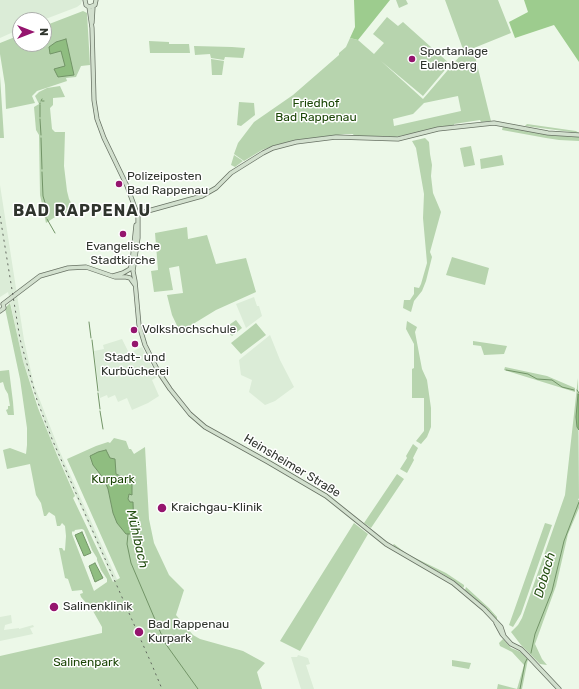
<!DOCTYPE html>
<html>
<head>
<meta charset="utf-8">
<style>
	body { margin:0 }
	#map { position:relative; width:579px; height:689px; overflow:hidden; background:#ecf8e8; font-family:Rubik,sans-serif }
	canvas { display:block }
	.north { position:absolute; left:12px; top:12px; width:40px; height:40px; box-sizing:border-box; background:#fff; border:1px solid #acaeab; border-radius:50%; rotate:90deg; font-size:11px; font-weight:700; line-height:16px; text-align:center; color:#2f342d }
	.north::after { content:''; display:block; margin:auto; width:14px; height:18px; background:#95156e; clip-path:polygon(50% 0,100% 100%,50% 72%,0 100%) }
</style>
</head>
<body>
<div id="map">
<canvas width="579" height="689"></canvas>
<div class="north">N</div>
</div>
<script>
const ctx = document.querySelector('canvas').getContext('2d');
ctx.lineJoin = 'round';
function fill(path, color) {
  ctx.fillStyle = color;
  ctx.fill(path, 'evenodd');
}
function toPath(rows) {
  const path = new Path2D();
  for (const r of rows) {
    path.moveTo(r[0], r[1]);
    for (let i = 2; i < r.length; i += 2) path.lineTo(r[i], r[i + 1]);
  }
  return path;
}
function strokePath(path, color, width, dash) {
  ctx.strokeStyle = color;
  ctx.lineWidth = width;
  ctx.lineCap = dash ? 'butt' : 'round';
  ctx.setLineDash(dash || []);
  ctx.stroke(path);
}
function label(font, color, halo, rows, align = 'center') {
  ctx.font = font + ' Rubik,sans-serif';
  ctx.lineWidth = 3;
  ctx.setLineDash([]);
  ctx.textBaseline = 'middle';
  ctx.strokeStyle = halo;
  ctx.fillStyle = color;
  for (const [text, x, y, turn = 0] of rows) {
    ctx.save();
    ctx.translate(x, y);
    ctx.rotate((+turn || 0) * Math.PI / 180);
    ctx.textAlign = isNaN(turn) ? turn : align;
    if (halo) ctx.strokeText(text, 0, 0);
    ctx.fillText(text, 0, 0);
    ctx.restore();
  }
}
const built = toPath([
	[0,0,82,0,81,4,77,7,43,20,20,20,20,29,0,38],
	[0,185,24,340,34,385,60,452,151,655,136,632,49,435,23,361,8,292,0,297],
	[254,297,257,306,259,306,262,316,246,328,236,304],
	[270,335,280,360,294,387,275,401,265,405,249,392,252,380,241,375,239,360],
	[122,339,129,353,142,347,157,377,152,380,159,396,148,403,132,410,127,398,118,402,115,395,108,398,107,395,100,398,94,351,104,349,103,345],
	[11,615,12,623,5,625,4,630,19,628,19,629,33,625,34,627,30,628,33,634,0,641,0,617],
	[298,655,308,658,310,664,306,665,314,689,301,689,291,657,297,657]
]);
const green = toPath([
	[396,0,406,0,408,4,399,8],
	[445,0,498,0,511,33,464,52],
	[83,11,87,13,90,65,81,66,76,77,66,78,67,81,37,91,32,96,35,103,6,109,5,85,0,54,0,43,20,35,20,44,44,44,44,26],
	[387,17,398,26,403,22,450,64,423,96,381,61,423,99,459,57,474,52,491,121,481,122,480,120,454,124,454,125,395,137,354,136,353,134,345,134,340,73,345,134,303,140,276,145,262,150,244,161,234,154,238,143,254,122,293,95,339,55,339,53,346,47,350,38,358,40,374,54,384,43,373,34],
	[458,96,461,111,394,126,393,119,413,114,424,103],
	[149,41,169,42,169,44,189,44,190,53,150,53],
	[194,46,232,47,245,48,243,58,225,57,224,60,211,58,210,54,195,55],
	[211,59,224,61,222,75,212,75],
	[0,76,4,138,0,138],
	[60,86,65,97,53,98,53,105,50,108,52,129,55,132,65,132,64,166,67,191,69,199,74,208,76,214,58,215,46,223,40,195,39,135,36,130,34,107,39,104,35,96,39,92,47,88],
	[239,102,254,103,255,115,241,126,237,125],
	[527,124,576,131,579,133,525,126],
	[503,126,579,137,579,141,559,140,546,138,502,130],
	[425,138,429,142,430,154,432,165,431,176,433,193,441,212,430,252,432,257,426,281,422,291,414,301,411,312,403,308,404,300,410,300,414,294,414,287,419,288,421,284,427,263,423,218,424,194,416,148,412,141],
	[471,146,475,165,464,167,460,148],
	[234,155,243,161,235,167,231,165],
	[502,155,504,165,481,169,480,159],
	[187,227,188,239,207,235,216,264,246,258,256,292,216,310,180,332,172,315,167,295,183,293,179,266,169,268,173,290,154,292,151,271,158,270,155,233],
	[452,257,489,268,485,285,446,275],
	[10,303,23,361,38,408,57,455,75,496,73,498,113,582,120,578,67,459,96,446,108,442,110,443,114,438,126,441,129,449,131,449,134,454,145,447,149,519,154,543,169,575,184,590,176,615,193,635,200,639,243,651,265,663,257,672,262,689,0,689,0,656,102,633,102,627,93,611,81,597,80,594,83,593,82,590,72,591,68,579,65,578,59,548,62,548,64,551,65,550,66,536,65,526,62,523,60,526,57,526,55,516,49,512,46,516,44,516,41,503,36,495,30,464,7,469,3,450,10,448,26,454,27,445,27,428,20,379,5,308],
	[82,529,84,530,92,550,97,558,97,560,101,570,107,579,107,582,94,591,72,534,72,532,73,531,74,532,75,530],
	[236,320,242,328,232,336,228,332,232,328,229,325],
	[407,321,417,327,415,332,422,369,427,380,431,408,431,427,427,437,421,444,416,441,424,431,424,398,412,398,412,369,414,368,414,344,406,329],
	[256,323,266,335,241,354,231,343],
	[473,341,507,346,504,354,484,355,481,346,473,345],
	[505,367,547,376,575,388,575,392,504,370],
	[9,370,13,402,14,415,8,415,6,410,8,409,8,406,10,406,8,394,5,389,3,382,0,383,0,371],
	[578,378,579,498,578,500,579,500,579,508,568,534,556,586,535,644,542,659,547,665,540,664,521,645,511,632,518,625,522,618,565,495],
	[413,444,418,448,413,458,414,460,407,473,400,469,407,458,406,456],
	[397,474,404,479,371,528,364,523],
	[354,523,368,534,300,651,280,641],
	[545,523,552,525,521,614,513,627,509,625],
	[394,544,407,554,446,573,464,585,464,587,463,588,446,576,399,550,395,547,393,545],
	[466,587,489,608,497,617,497,620,495,620,476,600,465,590],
	[503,639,511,648,521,652,528,659,522,689,497,689,498,684,517,689,524,665,512,652,500,646,499,643],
	[452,660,471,663,469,669,452,666]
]);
const forest = toPath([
	[354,0,390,0,358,40,350,38,355,27],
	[524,0,579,0,579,62,554,25,515,38,509,22,528,12]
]);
const water = toPath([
	[66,39,74,75,58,77,54,69,65,66,61,51,50,54,49,47,56,42,66,39],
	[578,394,579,394,579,430,577,427,576,417,578,394],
	[106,450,110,458,115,459,116,474,132,481,132,495,129,494,128,499,130,502,133,502,134,532,132,534,126,534,117,523,113,513,108,489,104,479,93,465,90,456,98,452,106,450],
	[82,532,91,553,84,556,75,535,82,532],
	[95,563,103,578,95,582,89,566,95,563]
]);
const stream = toPath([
	[41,101,42,99],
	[42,101,44,101],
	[40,104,40,103],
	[40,105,40,117],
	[40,119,41,135],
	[41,138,42,169],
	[42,172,43,196,46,206],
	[46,211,46,217],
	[47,219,55,233],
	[89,322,91,338],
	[92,340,98,391],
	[506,370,528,374,537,379,552,380,562,387,574,390],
	[577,390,579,393],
	[98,393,100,409],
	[100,411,103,429],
	[128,534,127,544,131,563,165,643,198,689],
	[531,653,535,634,552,591,564,541,579,502],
	[520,689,525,663,527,659]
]);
const secondary = toPath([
	[85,0,86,5,89,7,95,5,96,0],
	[89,7,92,28,94,100,97,119,104,138,127,186,138,216,138,238,133,271,135,281,139,325,145,345,158,371,170,389,190,414,205,427,268,462,326,496,386,544,453,583,484,609,501,627,504,636],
	[92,23,93,7],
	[137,214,202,196,216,188,231,173,263,153,273,148,296,142,336,137,398,139,438,129,494,123,548,133,579,135],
	[113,276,123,273,130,269,132,263,136,225],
	[3,304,40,276,68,268,86,267,115,277,126,277,130,278,135,285],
	[0,311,4,308,3,304],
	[496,623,502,634,511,644,521,649,527,655,559,689]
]);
const rail = toPath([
	[0,216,20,339,37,400,52,439,152,665,162,689]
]);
const markers = [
	[412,59,4,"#95156e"],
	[119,184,4,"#95156e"],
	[123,234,4,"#95156e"],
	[134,330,4,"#95156e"],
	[135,344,4,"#95156e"],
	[162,508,5,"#95156e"],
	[54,607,5,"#95156e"],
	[139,632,5,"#95156e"]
];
const poiNames = [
	["Sportanlage",420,52],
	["Eulenberg",420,66],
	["Polizeiposten",127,177],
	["Bad Rappenau",127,191],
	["Evangelische",123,247,"center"],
	["Stadtkirche",123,261,"center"],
	["Volkshochschule",142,330],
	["Stadt- und",135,358,"center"],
	["Kurbücherei",135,372,"center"],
	["Kraichgau-Klinik",171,508],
	["Salinenklinik",63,607],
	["Bad Rappenau",148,625],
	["Kurpark",148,639]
];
const parkNames = [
	["Friedhof",316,104],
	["Bad Rappenau",316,118],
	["Kurpark",113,480],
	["Salinenpark",86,663]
];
const streetNames = [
	["Heinsheimer Straße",292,466,31]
];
const waterNames = [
	["Mühlbach",137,539,77],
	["Dobach",545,575,-74]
];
const districtNames = [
	["BAD RAPPENAU",82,211]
];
fill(built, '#dbecd7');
fill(green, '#b7d4ae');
fill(forest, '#9dcc8e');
fill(water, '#8fbd80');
strokePath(water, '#729467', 1);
strokePath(stream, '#729467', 1);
strokePath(secondary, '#687264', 5);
strokePath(secondary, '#d2e0ce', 3.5);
strokePath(rail, '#61675e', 1, [2, 4]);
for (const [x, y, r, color] of markers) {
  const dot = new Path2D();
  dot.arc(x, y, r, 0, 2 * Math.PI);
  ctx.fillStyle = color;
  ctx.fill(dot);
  strokePath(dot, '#fff', 1.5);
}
label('12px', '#2f342d', '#fff', poiNames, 'left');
label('12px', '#1a4505', '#fff', parkNames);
label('12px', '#2f342d', '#fff', streetNames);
label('italic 13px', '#244f11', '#fff', waterNames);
ctx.letterSpacing = '1px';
label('bold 16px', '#2f342d', '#fff', districtNames);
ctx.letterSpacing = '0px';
</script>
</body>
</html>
